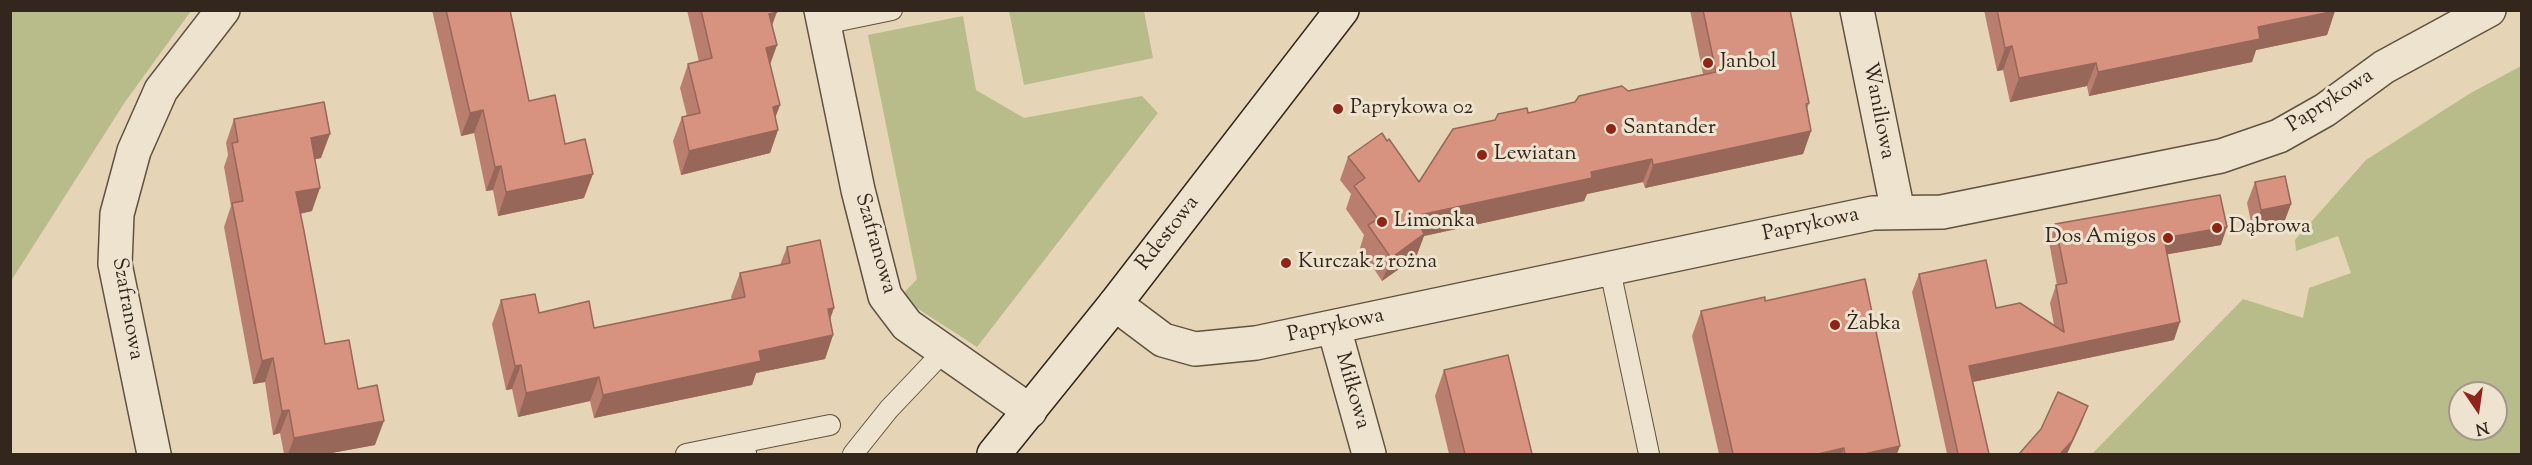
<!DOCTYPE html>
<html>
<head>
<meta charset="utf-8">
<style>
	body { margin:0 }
	#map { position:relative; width:2532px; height:465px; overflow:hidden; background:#e5d4b5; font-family:"Sorts Mill Goudy",serif }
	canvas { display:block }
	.frame { position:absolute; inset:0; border:12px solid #33261c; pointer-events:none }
	.north { position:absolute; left:2448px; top:381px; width:60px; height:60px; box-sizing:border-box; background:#eee3cf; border:2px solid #a39787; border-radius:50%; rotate:167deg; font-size:16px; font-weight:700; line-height:24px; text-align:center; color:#33261c }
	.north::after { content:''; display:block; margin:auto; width:21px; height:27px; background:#8f2418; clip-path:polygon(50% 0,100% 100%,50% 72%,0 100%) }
</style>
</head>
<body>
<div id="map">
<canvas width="2532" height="465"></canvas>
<div class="frame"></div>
<div class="north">N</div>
</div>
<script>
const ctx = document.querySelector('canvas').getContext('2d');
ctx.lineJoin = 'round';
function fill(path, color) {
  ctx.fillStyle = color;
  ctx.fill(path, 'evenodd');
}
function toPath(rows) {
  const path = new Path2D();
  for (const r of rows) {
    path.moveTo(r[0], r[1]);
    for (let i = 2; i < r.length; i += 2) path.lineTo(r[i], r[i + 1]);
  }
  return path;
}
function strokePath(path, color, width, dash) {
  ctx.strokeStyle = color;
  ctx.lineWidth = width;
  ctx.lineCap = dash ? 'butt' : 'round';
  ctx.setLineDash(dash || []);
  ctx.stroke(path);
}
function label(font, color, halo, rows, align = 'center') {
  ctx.font = font + ' "Sorts Mill Goudy",serif';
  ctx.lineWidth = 6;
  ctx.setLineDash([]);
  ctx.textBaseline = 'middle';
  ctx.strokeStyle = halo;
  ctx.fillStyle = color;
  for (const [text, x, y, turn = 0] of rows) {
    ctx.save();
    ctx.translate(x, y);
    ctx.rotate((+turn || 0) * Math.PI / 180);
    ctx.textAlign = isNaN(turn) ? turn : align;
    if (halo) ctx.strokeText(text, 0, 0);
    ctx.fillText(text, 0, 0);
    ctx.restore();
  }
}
const green = toPath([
	[11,10,191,11,125,102,11,281],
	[1009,11,1144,11,1153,58,1024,85],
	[963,16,976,90,1024,118,1142,96,1158,113,977,347,900,297,917,279,868,35],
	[2521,66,2521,454,2092,454,2243,299,2303,318,2309,288,2351,273,2338,236,2296,251,2295,240,2366,160,2469,94],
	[2460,393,2496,393,2496,429,2460,429]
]);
const lane = toPath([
	[824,24,892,10],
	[1610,270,1649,454],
	[740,443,830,425],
	[686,454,740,443,746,452],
	[853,454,889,409,945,350]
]);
const street = toPath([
	[821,10,858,190,885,296,907,325,1030,411],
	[1857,10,1898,212],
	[1115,304,1163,340,1195,349,1256,343,1849,218,1873,213,1942,212,2221,156,2279,136,2325,110,2384,67,2489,10],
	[1334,328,1369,454],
	[154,454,115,264,117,214,134,151,161,90,223,10]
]);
const secondary = toPath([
	[994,454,1115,304,1342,10]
]);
const wall = toPath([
	[432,10,510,10,529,101,565,144,584,198,498,216,493,190,486,191,474,133,461,136],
	[687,10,776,10,772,25,777,45,770,65,780,105,775,117,778,130,770,153,681,175,673,141,682,117,687,116,680,88,688,64,699,62],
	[1690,10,1790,10,1809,103,1807,109,1811,131,1803,154,1645,188,1643,182,1587,194,1584,201,1424,236,1416,257,1382,281,1360,248,1364,235,1346,209,1351,194,1340,180,1348,157,1387,141,1419,182,1528,113,1703,74],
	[1984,10,2335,10,2327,35,2256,50,2252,62,2089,96,2087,86,2010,102,2003,70,1997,71],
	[234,119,321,158,315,159,312,211,300,214,325,344,358,389,375,445,326,454,284,454,280,433,273,435,265,382,253,384,224,227,231,206,224,167,228,155,226,143],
	[2255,182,2291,204,2283,225,2253,231,2247,203],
	[2055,224,2221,245,2167,254,2174,340,1973,382,1989,454,1947,454,1912,292,1919,274,1996,308,2054,325,2050,303,2056,285,2057,285,2049,242],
	[787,247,830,319,833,335,825,359,756,373,752,385,594,418,590,401,518,417,512,389,506,390,492,324,501,300,539,313,594,328,732,300,731,297,740,273,780,265],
	[1765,301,1897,454,1719,454,1692,336,1701,311],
	[1444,370,1532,454,1449,454,1435,396]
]);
const shadedWall = toPath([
	[2335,11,2327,35,2256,50,2252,62,2089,96,2098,72,2258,27],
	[777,12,768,36,769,14],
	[777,45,768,69,766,48],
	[2012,46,2003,70,1997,71,2005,48],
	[2096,63,2087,86,2010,102,2019,78],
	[780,105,771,129,773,107],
	[483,110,474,133,461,136,470,113],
	[778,130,770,153,681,175,689,151],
	[1811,131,1803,154,1645,188,1653,165],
	[330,134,321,158,303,162,311,138],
	[1652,159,1643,182,1587,194,1584,201,1424,236,1416,257,1382,281,1391,258,1415,216,1591,172],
	[501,166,493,190,486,191,495,167],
	[593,174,584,198,498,216,506,192],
	[320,188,312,211,288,216,296,192],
	[2291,204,2283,225,2253,231,2261,210],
	[2227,227,2221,245,2158,256,2164,238],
	[834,308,826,331,828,309],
	[2180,322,2174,340,1963,384,1969,366],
	[833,335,825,359,756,373,752,385,594,418,603,395,759,351],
	[273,358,265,382,253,384,262,361],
	[521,365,512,389,506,390,515,366],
	[599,377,590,401,518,417,526,393],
	[2088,406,2081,424,2067,454,2060,454],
	[289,410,280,433,273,435,282,411],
	[384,421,375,445,326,454,288,454,294,438],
	[1900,446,1897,454,1864,454],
	[1844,448,1842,454,1818,454]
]);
const building = toPath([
	[446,10,510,10,529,101,555,95,565,144,585,139,593,174,506,192,501,166,495,167,483,110,470,113,446,10],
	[701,10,776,10,777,12,769,14,777,45,766,48,780,105,773,107,778,130,689,151,682,117,700,113,688,64,712,58,701,10],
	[1703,10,1790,10,1809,103,1806,104,1811,131,1653,165,1652,159,1591,172,1592,178,1415,216,1424,234,1391,258,1368,225,1378,219,1354,186,1365,178,1348,157,1382,133,1387,141,1389,139,1419,182,1453,129,1495,120,1498,114,1527,108,1528,113,1575,102,1579,96,1622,86,1628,91,1716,72,1703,10],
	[1997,10,2335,10,2335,11,2258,27,2260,39,2098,72,2096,63,2019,78,2012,46,2005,48,1997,10],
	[324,102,330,134,311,138,320,188,296,192,304,231,325,344,349,340,358,389,377,385,384,421,294,438,289,410,282,411,273,358,262,361,232,203,243,201,232,143,238,142,234,119,324,102],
	[2285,176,2291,204,2261,210,2255,182,2285,176],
	[2220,195,2227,227,2164,238,2180,322,1969,366,1989,454,1958,454,1919,274,1986,260,1996,308,2020,303,2064,332,2056,285,2067,283,2055,224,2220,195],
	[820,240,834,308,828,309,833,335,759,351,761,361,603,395,599,377,526,393,521,365,515,366,501,300,535,294,539,313,589,301,594,328,745,297,740,273,790,263,787,247,820,240],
	[1865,279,1900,446,1864,454,1845,454,1844,448,1818,454,1733,454,1701,311,1765,297,1765,301,1865,279],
	[1508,355,1532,454,1465,454,1444,370,1508,355],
	[2058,392,2088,406,2072,441,2060,454,2019,454,2041,429,2058,392]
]);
const markers = [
	[1708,63,6,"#8f2418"],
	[1338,109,6,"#8f2418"],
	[1611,129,6,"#8f2418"],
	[1482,155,6,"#8f2418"],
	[1382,222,6,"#8f2418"],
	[2217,228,6,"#8f2418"],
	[2168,238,6,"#8f2418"],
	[1286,263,6,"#8f2418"],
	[1835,325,6,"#8f2418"]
];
const poiNames = [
	["Janbol",1720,63],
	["Paprykowa 02",1350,109],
	["Santander",1623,129],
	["Lewiatan",1494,155],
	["Limonka",1394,222],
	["Dąbrowa",2229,228],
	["Dos Amigos",2156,238,"right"],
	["Kurczak z rożna",1298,263],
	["Żabka",1847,325]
];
const streetNames = [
	["Paprykowa",2331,102,-33],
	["Waniliowa",1877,111,79],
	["Paprykowa",1811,226,-12],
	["Rdestowa",1169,234,-52],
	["Szafranowa",874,244,74],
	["Szafranowa",126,309,80],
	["Paprykowa",1336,327,-12],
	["Miłkowa",1351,391,74]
];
fill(green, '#b8bc8b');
strokePath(lane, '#605242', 22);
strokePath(street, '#605242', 36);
strokePath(secondary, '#33261c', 36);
strokePath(lane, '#eee3cf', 20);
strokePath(street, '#eee3cf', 33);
strokePath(secondary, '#eee3cf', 33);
fill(wall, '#ba7e6e');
fill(shadedWall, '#97675a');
fill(building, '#d89380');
strokePath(building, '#97675a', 1.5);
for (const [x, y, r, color] of markers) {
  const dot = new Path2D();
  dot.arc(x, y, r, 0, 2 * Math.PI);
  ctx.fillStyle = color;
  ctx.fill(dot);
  strokePath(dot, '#eee3cf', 2);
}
label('21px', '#33261c', '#eee3cf', poiNames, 'left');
label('21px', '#33261c', '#eee3cf', streetNames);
</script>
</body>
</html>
